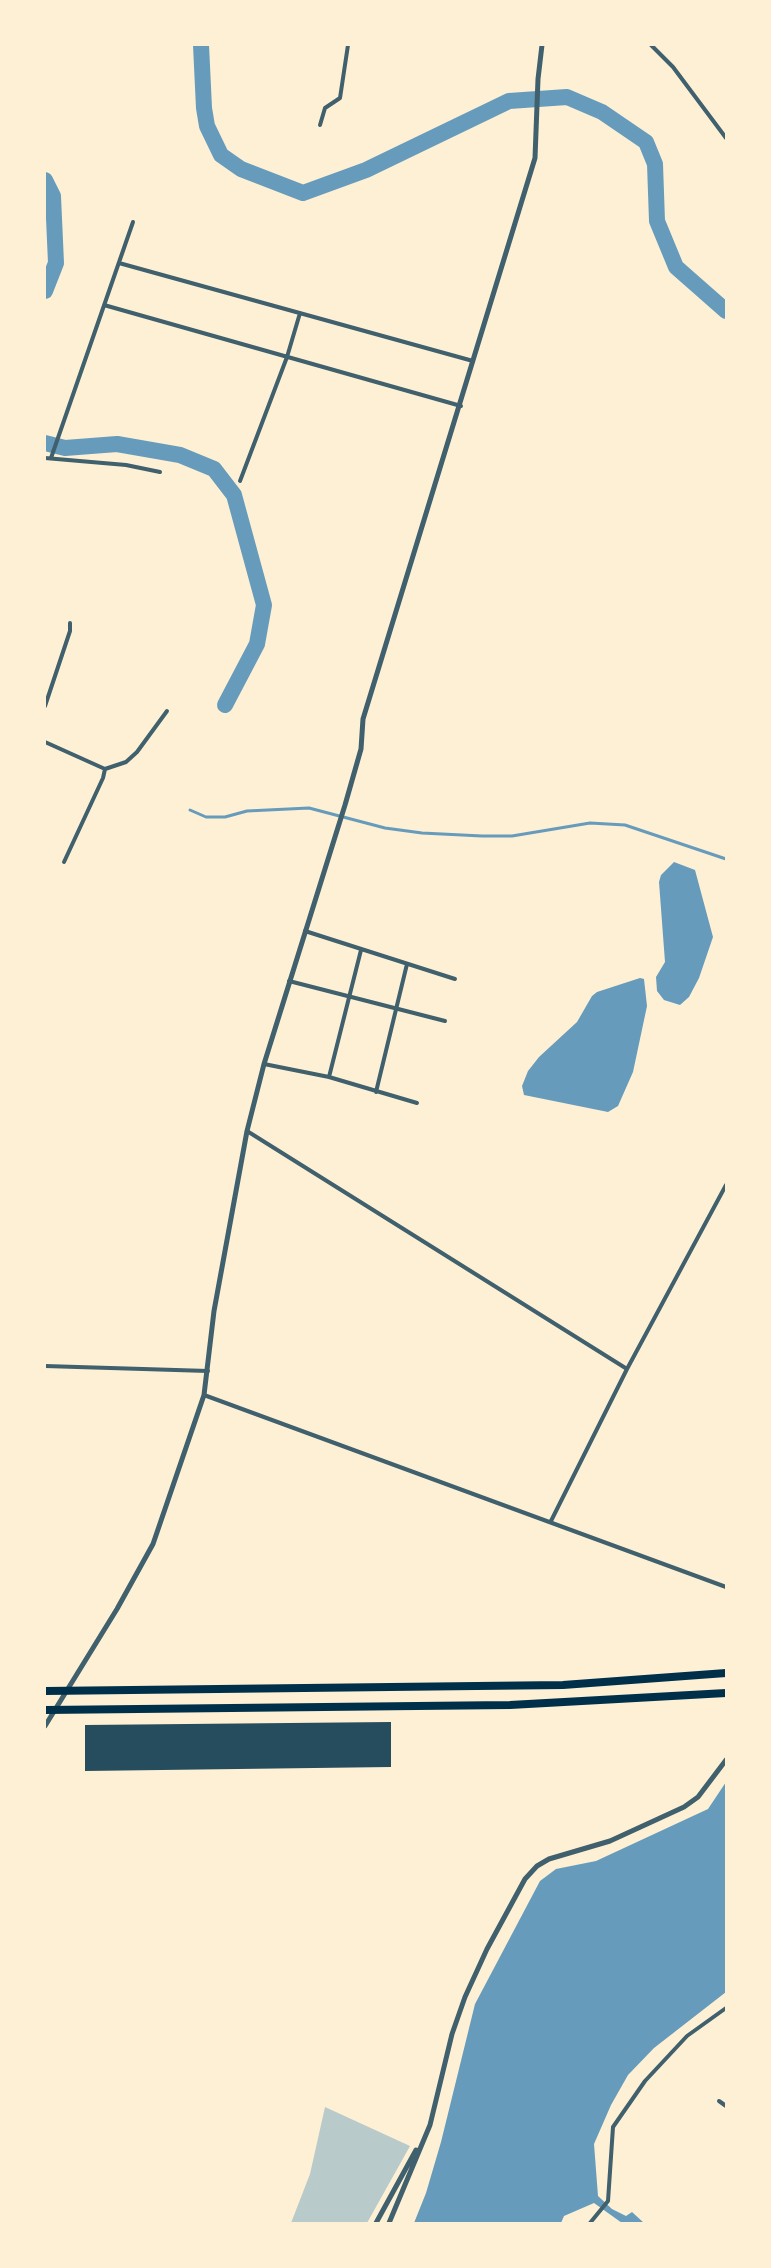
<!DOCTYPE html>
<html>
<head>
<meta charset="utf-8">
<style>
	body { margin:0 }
	#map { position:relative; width:771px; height:2268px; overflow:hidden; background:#fdf0d5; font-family:Barlow,sans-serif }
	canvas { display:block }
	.frame { position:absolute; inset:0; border:46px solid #fdf0d5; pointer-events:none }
</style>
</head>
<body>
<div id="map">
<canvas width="771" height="2268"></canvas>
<div class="frame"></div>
</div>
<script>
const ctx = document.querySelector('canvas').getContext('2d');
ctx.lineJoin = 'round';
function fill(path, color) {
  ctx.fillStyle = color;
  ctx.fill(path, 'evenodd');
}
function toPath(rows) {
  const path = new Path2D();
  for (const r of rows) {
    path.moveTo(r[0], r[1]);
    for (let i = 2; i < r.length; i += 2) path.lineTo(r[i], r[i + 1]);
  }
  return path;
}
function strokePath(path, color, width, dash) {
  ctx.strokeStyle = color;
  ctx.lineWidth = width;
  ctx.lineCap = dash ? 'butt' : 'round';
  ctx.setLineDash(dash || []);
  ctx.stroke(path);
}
const green = toPath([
	[325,2107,410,2146,367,2223,291,2223,310,2174]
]);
const water = toPath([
	[674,862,695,870,713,937,699,978,689,997,680,1005,664,1000,657,991,656,977,665,962,659,882,661,875],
	[640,978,644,979,647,1006,633,1072,618,1106,608,1112,524,1095,522,1086,528,1071,539,1057,577,1022,592,996,597,992],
	[726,1782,726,1992,654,2048,628,2075,611,2105,594,2144,598,2196,612,2209,626,2216,632,2212,644,2223,622,2223,594,2203,564,2216,561,2223,414,2223,426,2193,441,2142,475,2004,540,1881,556,1869,596,1861,708,1809]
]);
const stream = toPath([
	[190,810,206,817,225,817,247,811,309,808,385,828,422,833,482,836,512,836,590,823,625,825,726,859]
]);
const river = toPath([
	[201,45,204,108,207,126,221,155,241,169,303,193,366,170,509,101,567,97,602,112,646,142,655,164,657,221,676,267,726,311],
	[45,180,53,196,56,263,45,291],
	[45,443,65,448,117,444,180,455,214,469,234,495,264,605,257,644,225,705]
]);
const building = toPath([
	[391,1722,391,1767,85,1771,85,1725]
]);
const minor = toPath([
	[651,45,673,67,726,138],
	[320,125,325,108,340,98,348,45],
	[119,263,473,361],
	[104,305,461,406],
	[45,458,126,465,160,472],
	[51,458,133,222],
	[240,481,287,357,300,313],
	[45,706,70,631,70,623],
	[45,742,105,769,103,778,64,862],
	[105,769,126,762,137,752,167,711],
	[305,931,455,979],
	[289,981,445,1021],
	[264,1064,329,1077,417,1103],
	[329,1077,361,950],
	[376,1092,407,964],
	[247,1131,627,1369],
	[45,1366,208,1371],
	[204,1395,726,1587],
	[551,1521,627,1369,726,1185],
	[719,2101,726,2106],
	[590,2223,608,2201,613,2127,645,2081,687,2036,726,2008]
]);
const tertiary = toPath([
	[45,1726,117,1609,153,1544,204,1395,214,1311,247,1131,264,1064,345,805,361,749,363,719,535,158,538,79,542,45],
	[376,2223,416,2150],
	[389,2223,430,2125,452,2034,465,1997,487,1949,525,1879,537,1866,549,1859,610,1841,684,1807,698,1797,726,1760]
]);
const motorway = toPath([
	[45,1691,563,1685,726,1673],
	[45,1710,510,1705,726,1693]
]);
fill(green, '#b9caca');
fill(water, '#669bbc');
strokePath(stream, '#669bbc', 3);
strokePath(river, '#669bbc', 16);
fill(building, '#264d5e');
strokePath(minor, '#3f606c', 4);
strokePath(tertiary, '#3f606c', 5);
strokePath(motorway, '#003049', 8);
</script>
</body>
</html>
